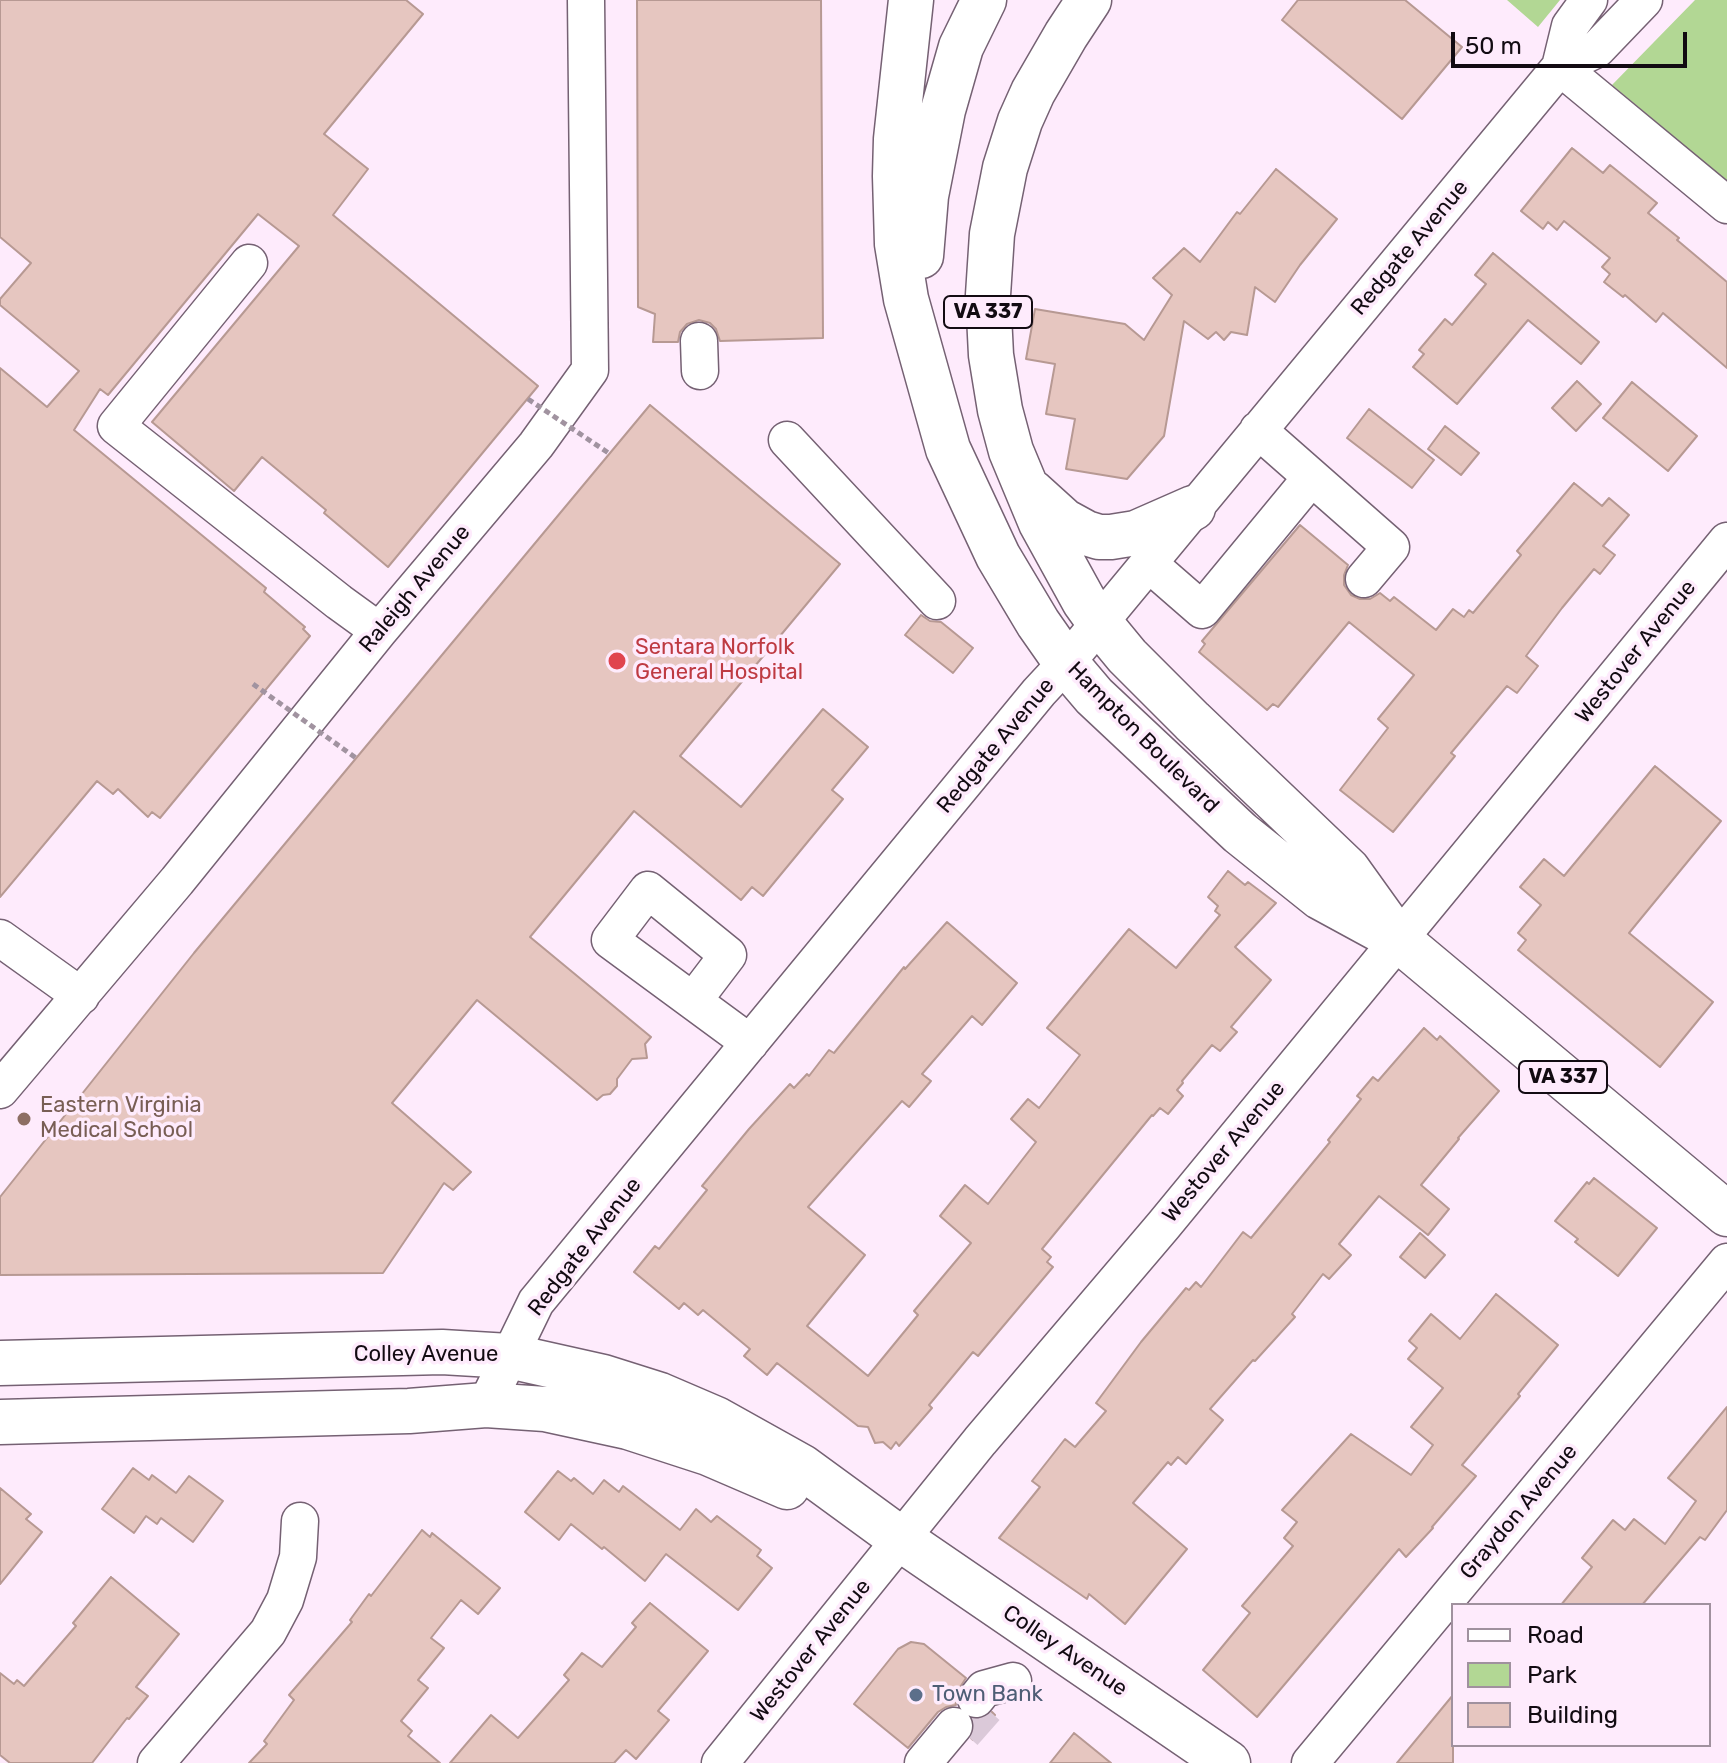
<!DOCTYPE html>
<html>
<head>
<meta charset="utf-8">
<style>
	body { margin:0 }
	#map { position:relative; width:1727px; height:1763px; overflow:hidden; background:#feebfc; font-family:Rubik,sans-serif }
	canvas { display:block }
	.legend { position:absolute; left:1451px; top:1603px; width:260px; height:144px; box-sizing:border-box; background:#feebfc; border:2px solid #a0919e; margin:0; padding:10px 14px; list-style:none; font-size:24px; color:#120b12 }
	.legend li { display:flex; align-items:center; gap:16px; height:40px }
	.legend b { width:40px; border:2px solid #a0919e }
	.scale { position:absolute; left:1451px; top:32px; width:236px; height:36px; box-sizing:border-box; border:4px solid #120b12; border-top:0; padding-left:10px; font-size:24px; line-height:28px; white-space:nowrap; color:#120b12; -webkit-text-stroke:6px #feebfc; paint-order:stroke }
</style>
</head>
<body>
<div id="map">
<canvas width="1727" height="1763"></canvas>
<ul class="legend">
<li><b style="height:10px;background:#fff"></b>Road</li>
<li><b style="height:22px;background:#b2d794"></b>Park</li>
<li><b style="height:22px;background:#e6c6c0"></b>Building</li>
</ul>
<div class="scale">50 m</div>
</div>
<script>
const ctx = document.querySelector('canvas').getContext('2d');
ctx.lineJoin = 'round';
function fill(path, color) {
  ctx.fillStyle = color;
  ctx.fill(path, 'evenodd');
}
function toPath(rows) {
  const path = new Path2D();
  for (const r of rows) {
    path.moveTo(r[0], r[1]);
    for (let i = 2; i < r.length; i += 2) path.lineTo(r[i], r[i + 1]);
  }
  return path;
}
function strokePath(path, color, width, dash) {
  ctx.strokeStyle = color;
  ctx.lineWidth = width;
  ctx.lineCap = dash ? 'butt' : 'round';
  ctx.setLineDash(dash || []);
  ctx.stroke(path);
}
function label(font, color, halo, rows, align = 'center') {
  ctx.font = font + ' Rubik,sans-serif';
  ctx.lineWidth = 7;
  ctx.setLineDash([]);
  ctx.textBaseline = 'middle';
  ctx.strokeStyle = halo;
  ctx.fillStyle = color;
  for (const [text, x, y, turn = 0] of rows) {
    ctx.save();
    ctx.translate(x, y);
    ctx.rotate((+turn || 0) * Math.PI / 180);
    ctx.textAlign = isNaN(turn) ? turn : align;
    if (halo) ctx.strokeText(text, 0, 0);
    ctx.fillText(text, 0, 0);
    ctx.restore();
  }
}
const green = toPath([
	[1507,0,1560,0,1538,27],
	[1695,0,1727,0,1727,181,1612,85]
]);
const building = toPath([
	[0,0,406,0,423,14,324,134,368,169,333,215,538,386,388,567,324,513,326,510,262,457,234,491,152,422,299,246,258,214,108,395,100,389,74,430,266,588,264,592,305,627,303,629,310,636,160,818,152,812,148,817,118,789,113,794,97,781,0,897,0,368,47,407,79,371,0,305,0,299,31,263,0,237,0,0],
	[637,0,821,0,823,338,720,341,716,329,710,323,699,320,687,324,680,332,678,342,653,342,655,314,638,307,637,0],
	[1298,0,1405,0,1462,47,1402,119,1282,20,1298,0],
	[1572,148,1603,173,1610,165,1657,203,1648,213,1679,238,1677,240,1727,282,1727,368,1663,313,1656,322,1625,295,1623,297,1604,282,1610,274,1602,267,1610,258,1564,221,1557,230,1548,222,1543,229,1521,211,1572,148],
	[1276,169,1337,219,1300,265,1275,302,1255,287,1247,335,1231,332,1224,340,1216,332,1208,339,1184,321,1164,436,1127,479,1066,469,1075,419,1046,414,1055,364,1026,359,1035,309,1125,324,1144,340,1172,295,1153,278,1184,248,1200,262,1237,212,1240,214,1276,169],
	[1493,253,1599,342,1581,364,1528,320,1457,404,1413,367,1424,354,1419,350,1445,319,1452,325,1486,284,1475,275,1493,253],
	[1577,381,1601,404,1576,431,1552,408,1577,381],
	[1632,382,1697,436,1668,471,1603,418,1632,382],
	[650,405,840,564,680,756,741,807,823,709,868,747,832,790,843,799,763,896,752,887,741,900,634,811,530,937,651,1037,645,1044,647,1058,632,1059,617,1079,617,1086,610,1094,603,1095,597,1100,477,1000,392,1103,471,1172,453,1190,444,1183,383,1273,0,1275,0,1197,194,953,650,405],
	[1369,409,1434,460,1412,488,1347,438,1369,409],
	[1445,426,1479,453,1461,475,1428,449,1445,426],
	[1574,483,1602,506,1609,498,1629,515,1603,546,1615,555,1600,574,1594,569,1562,608,1526,656,1538,666,1517,693,1507,686,1451,753,1455,756,1393,832,1340,790,1388,728,1378,719,1414,675,1349,622,1278,707,1273,704,1267,710,1199,652,1205,644,1202,641,1300,525,1348,565,1344,575,1344,585,1351,595,1360,599,1370,599,1380,593,1390,601,1394,597,1436,630,1453,609,1464,617,1469,610,1473,613,1521,555,1517,551,1574,483],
	[921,615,930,621,941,622,973,648,953,673,905,635,921,615],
	[1655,766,1721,821,1629,933,1713,1002,1660,1067,1518,950,1526,940,1518,933,1541,905,1520,887,1544,859,1564,876,1655,766],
	[1228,871,1245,885,1248,882,1276,903,1235,947,1271,980,1231,1027,1237,1032,1220,1051,1212,1045,1182,1081,1183,1083,1177,1090,1183,1096,1168,1114,1160,1108,1153,1116,1152,1115,1042,1249,1051,1257,1047,1262,1053,1267,978,1356,973,1352,929,1405,932,1408,899,1446,896,1442,891,1449,883,1442,875,1443,868,1427,858,1426,777,1363,767,1375,744,1356,750,1349,703,1310,698,1315,684,1303,679,1309,634,1272,655,1246,659,1249,707,1190,702,1186,749,1129,790,1084,794,1088,807,1074,809,1076,829,1050,834,1053,904,967,905,969,947,922,1017,983,982,1025,972,1016,922,1074,931,1081,909,1107,902,1101,808,1207,865,1255,807,1326,868,1376,918,1315,914,1311,971,1243,940,1216,965,1185,988,1204,1036,1142,1011,1119,1028,1099,1039,1108,1080,1055,1047,1028,1129,929,1176,968,1220,915,1215,911,1218,906,1208,897,1228,871],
	[1424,1028,1437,1040,1440,1036,1499,1091,1458,1138,1459,1139,1421,1185,1449,1209,1428,1235,1379,1196,1339,1244,1351,1255,1329,1279,1323,1274,1292,1314,1295,1317,1255,1361,1253,1360,1210,1409,1223,1420,1186,1464,1178,1457,1171,1465,1168,1462,1133,1503,1187,1549,1125,1624,1089,1594,1087,1599,999,1538,1040,1487,1032,1481,1065,1439,1075,1447,1106,1411,1096,1403,1141,1342,1186,1288,1189,1290,1196,1282,1201,1287,1243,1232,1251,1238,1330,1142,1328,1140,1361,1099,1357,1096,1373,1077,1378,1081,1424,1028],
	[1594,1178,1657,1228,1618,1276,1575,1242,1578,1239,1555,1221,1587,1182,1589,1184,1594,1178],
	[1420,1233,1445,1255,1425,1278,1400,1257,1420,1233],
	[1496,1294,1558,1345,1518,1394,1520,1396,1462,1465,1476,1476,1432,1527,1433,1528,1406,1557,1399,1549,1257,1717,1203,1670,1250,1613,1242,1606,1293,1546,1284,1538,1297,1522,1282,1510,1351,1434,1411,1475,1433,1445,1411,1427,1443,1388,1408,1359,1417,1348,1409,1341,1431,1314,1460,1339,1496,1294],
	[1727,1407,1727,1510,1705,1540,1700,1537,1642,1605,1561,1605,1592,1567,1582,1558,1613,1520,1625,1530,1634,1519,1665,1544,1696,1501,1668,1478,1727,1407],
	[133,1468,149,1480,152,1475,176,1493,189,1476,223,1501,193,1542,161,1518,157,1524,146,1516,134,1533,102,1509,133,1468],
	[558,1471,571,1481,574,1478,593,1494,604,1480,619,1492,623,1486,680,1530,696,1509,711,1522,717,1516,761,1550,757,1556,772,1568,738,1610,666,1554,645,1581,604,1547,602,1549,571,1524,559,1540,525,1512,558,1471],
	[0,1488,31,1514,26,1519,42,1532,0,1584,0,1488],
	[422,1530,430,1537,432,1533,500,1588,478,1614,461,1600,431,1638,444,1648,418,1680,428,1688,401,1721,412,1731,408,1736,440,1763,249,1763,267,1744,264,1741,294,1700,289,1695,352,1622,350,1620,369,1594,371,1596,422,1530],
	[111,1577,179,1634,136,1687,148,1696,129,1719,127,1718,92,1763,10,1763,0,1755,0,1673,14,1684,17,1680,24,1686,76,1626,73,1623,111,1577],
	[650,1603,708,1651,658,1711,669,1720,636,1759,626,1750,614,1763,450,1763,491,1715,518,1738,569,1680,564,1675,582,1653,602,1667,636,1627,632,1623,650,1603],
	[911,1642,924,1644,966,1678,955,1695,956,1705,946,1707,938,1712,908,1748,854,1704,898,1649,911,1642],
	[1453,1695,1453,1763,1397,1763,1453,1695],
	[992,1712,995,1715,973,1740,971,1738,975,1729,974,1720,984,1718,992,1712],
	[1074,1733,1111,1763,1050,1763,1074,1733]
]);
const minorTunnel = toPath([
	[964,1733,986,1708]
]);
const minor = toPath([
	[1560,67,1727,205],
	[1560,67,1570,26,1589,0],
	[249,263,116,426,339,602,379,631],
	[699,341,700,371],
	[1258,430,1391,547,1364,579],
	[787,440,937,601],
	[1148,563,1202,610,1311,478],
	[0,938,81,996],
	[693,1001,728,955,648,890,610,940,750,1043],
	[0,1090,177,881,379,631,536,445,590,370,586,0],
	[486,1405,536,1302,653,1160,1039,692,1066,663,1560,67,1597,49,1644,0],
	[976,1699,984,1689,1013,1681],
	[156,1763,268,1632,285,1600,298,1557,300,1521],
	[720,1763,980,1441,1163,1226,1727,541],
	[923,1763,954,1726],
	[1310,1763,1727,1262]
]);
const major = toPath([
	[911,0,896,139,895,176,897,244,906,299,948,449,998,556,1038,623,1066,663,1094,696,1240,833,1320,897,1399,940,1727,1214],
	[1089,0,1066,35,1033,92,1020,121,1005,168,992,234,988,295,991,355,1000,410,1011,451,1041,523,1084,601,1099,622,1127,656,1192,721,1348,870,1391,930],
	[921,256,926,196,943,110,961,47,984,0],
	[1032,492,1064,521,1086,533,1099,537,1111,537,1136,533,1193,508],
	[0,1363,442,1352,509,1356,603,1377,660,1395,716,1419,802,1467,902,1540,1228,1763],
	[0,1422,409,1411,486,1405,545,1409,628,1427,708,1453,787,1487]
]);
const pathBridge = toPath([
	[528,399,610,454],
	[253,684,356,758]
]);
const markers = [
	[617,661,10,"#e0444e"],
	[24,1119,8,"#8d6e63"],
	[916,1695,8,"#5c6f8a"]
];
const shields = [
	[988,312,88],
	[1563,1077,88]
];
const shieldNames = [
	["VA 337",988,312],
	["VA 337",1563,1077]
];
const streetNames = [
	["Redgate Avenue",1410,248,-50],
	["Raleigh Avenue",415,589,-50],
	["Westover Avenue",1636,652,-51],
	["Hampton Boulevard",1143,738,45],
	["Redgate Avenue",996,746,-50],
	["Westover Avenue",1224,1152,-50],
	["Redgate Avenue",585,1247,-52],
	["Colley Avenue",426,1355],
	["Graydon Avenue",1519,1512,-50],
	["Westover Avenue",811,1651,-51],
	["Colley Avenue",1065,1651,34]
];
const healthNames = [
	["Sentara Norfolk",635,648],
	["General Hospital",635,673]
];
const educationNames = [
	["Eastern Virginia",40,1106],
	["Medical School",40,1131]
];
const serviceNames = [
	["Town Bank",932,1695]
];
fill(green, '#b2d794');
fill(building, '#e6c6c0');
strokePath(building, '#b79993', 2);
strokePath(minorTunnel, '#dbc9d9', 36, [36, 18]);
strokePath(minor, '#756173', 39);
strokePath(major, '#756173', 47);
strokePath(minor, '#fff', 36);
strokePath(major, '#fff', 44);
strokePath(pathBridge, '#a193a0', 5, [6, 4]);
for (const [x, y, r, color] of markers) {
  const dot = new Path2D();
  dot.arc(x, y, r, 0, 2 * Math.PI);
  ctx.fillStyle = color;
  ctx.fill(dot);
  strokePath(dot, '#feebfc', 3);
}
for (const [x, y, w] of shields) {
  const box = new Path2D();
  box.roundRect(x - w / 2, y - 16, w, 32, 6);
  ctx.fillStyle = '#feebfc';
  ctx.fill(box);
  strokePath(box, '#120b12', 2);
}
label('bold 20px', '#120b12', null, shieldNames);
label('22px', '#120b12', '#feebfc', streetNames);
label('22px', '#be3a42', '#feebfc', healthNames, 'left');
label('22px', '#785e54', '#feebfc', educationNames, 'left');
label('22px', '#4e5e75', '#feebfc', serviceNames, 'left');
</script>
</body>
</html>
